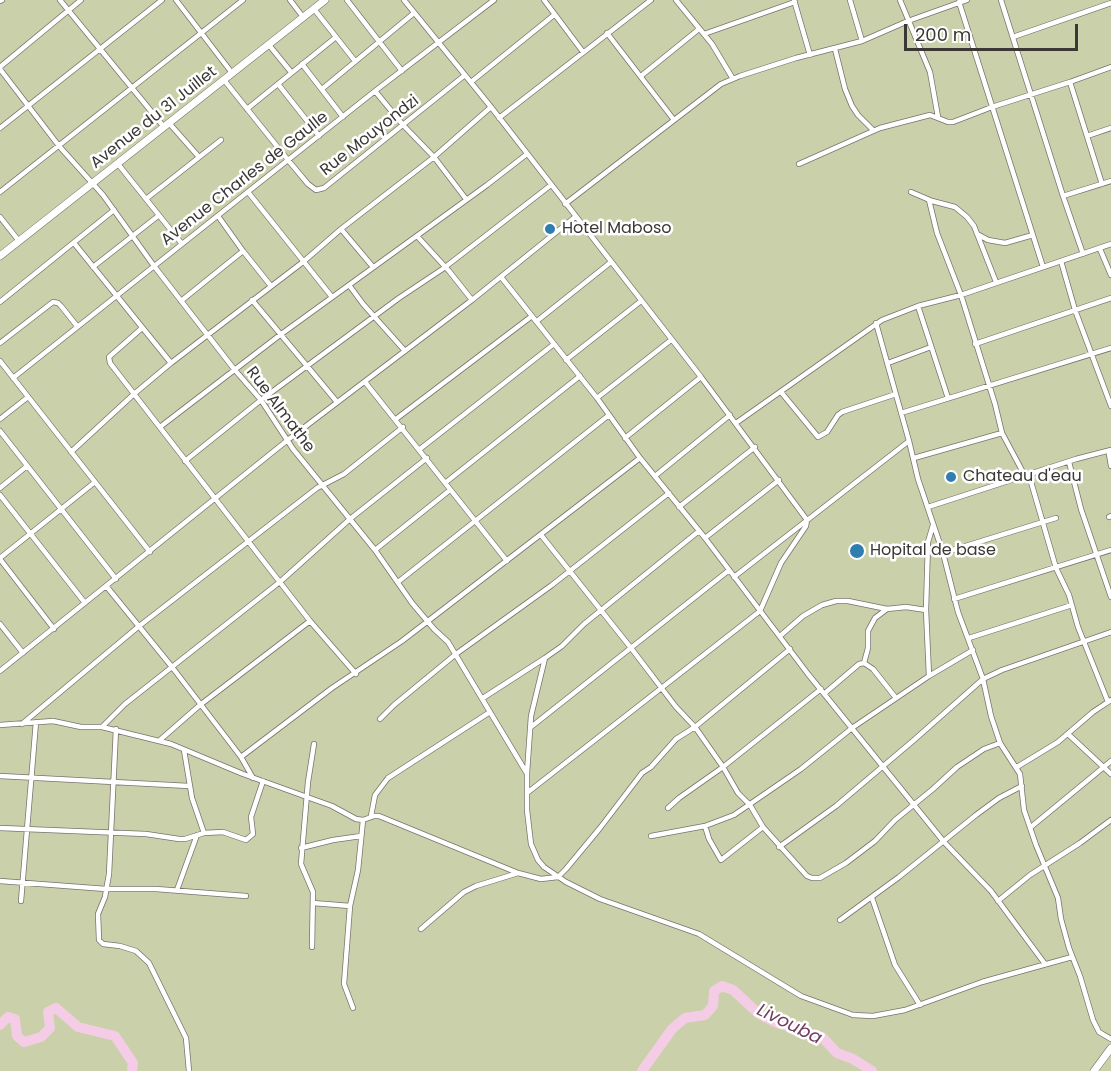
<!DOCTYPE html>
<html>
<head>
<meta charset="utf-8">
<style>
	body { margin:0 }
	#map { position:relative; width:1111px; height:1071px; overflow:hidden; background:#fef8f6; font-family:Poppins,sans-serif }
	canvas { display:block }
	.scale { position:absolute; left:904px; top:24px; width:174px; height:27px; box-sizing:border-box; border:3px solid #3b3735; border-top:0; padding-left:8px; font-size:18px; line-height:21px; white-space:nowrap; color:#3b3735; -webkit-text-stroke:4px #fff; paint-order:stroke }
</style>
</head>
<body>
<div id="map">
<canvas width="1111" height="1071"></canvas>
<div class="scale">200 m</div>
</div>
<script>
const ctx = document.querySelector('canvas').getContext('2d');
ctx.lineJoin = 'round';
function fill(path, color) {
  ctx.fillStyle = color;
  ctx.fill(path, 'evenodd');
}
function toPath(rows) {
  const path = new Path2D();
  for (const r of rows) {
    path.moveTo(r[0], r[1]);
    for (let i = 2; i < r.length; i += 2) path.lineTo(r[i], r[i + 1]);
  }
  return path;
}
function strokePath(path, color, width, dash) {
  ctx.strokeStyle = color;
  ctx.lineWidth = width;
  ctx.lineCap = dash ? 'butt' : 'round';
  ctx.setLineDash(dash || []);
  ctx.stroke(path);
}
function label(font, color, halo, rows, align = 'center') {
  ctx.font = font + ' Poppins,sans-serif';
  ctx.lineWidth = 5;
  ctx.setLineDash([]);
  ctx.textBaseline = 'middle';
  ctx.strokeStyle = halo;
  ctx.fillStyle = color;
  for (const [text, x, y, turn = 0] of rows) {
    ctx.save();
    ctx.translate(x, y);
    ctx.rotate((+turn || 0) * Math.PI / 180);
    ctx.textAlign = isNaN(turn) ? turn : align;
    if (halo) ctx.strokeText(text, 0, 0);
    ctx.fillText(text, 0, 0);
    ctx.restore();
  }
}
const green = toPath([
	[0,0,1111,0,1111,1071,0,1071]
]);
const river = toPath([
	[0,1025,8,1017,15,1019,17,1036,24,1042,41,1037,50,1028,48,1012,56,1008,78,1027,115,1036,133,1063,132,1071],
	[642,1071,672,1029,685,1018,705,1015,713,1006,714,991,722,986,733,990,759,1014,777,1023,822,1037,837,1053,853,1059,872,1071]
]);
const street = toPath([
	[60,0,164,127],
	[176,0,232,73],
	[290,0,303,17],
	[347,0,402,71],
	[404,0,491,107,701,377,807,520,806,526,781,563,760,611,527,793],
	[544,0,583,52],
	[676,0,712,44,733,79],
	[794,0,810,55],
	[850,0,862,41],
	[900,0,930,72,938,117],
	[1001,0,1063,196,1083,254],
	[0,1,2,0],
	[959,2,1043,267],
	[314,9,355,61],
	[607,33,674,120],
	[704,34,795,2],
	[1013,37,1111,3],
	[269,45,291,72],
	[835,49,845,89,852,106,858,115,873,130],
	[302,64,343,117],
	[0,67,81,0],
	[0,69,59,146,103,195,154,266,234,369,261,400,293,449,375,550,412,603,434,629,448,642,526,772],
	[641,76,699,29],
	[224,80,288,160,308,184,316,190,324,188,465,75],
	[471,82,554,15],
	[1070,82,1102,184],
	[278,84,319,136],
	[322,89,414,13],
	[375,91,403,125,434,157,466,199],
	[247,109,336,37],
	[499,118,651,0],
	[169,123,199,157],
	[0,128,162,0],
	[1087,136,1111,128],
	[118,164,182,244],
	[799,164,880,128,930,115,948,122,953,122,992,107,1070,82,1111,67],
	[0,192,243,0],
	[248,192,332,297],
	[911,192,932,201,955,207,967,217,974,226,996,282],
	[1063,196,1111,181],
	[146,199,221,140],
	[565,204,721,84,740,76,796,58,862,41,908,21,967,0],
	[0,217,19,241],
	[341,229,373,267],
	[977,234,988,240,1005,243,1033,235],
	[417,236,449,271,472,300],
	[74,243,171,363],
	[1100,249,1111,275],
	[243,251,271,286],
	[1061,261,1075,310,1111,406],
	[93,267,158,216],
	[501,277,597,398,640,458,705,538,808,674,944,842,991,891,1045,964],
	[349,285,363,304,405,351],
	[252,300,337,402],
	[181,301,243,251,218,216],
	[0,302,114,210],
	[918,306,948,398],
	[537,321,611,262],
	[876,323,909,441,918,479,943,553,958,612,983,679,991,716,1000,743,1020,774,1024,810,1036,845,1058,898,1061,919,1069,948,1080,976,1093,1020,1099,1032,1111,1039],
	[142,328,109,357,110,363,310,621,356,674],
	[0,343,53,302,58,303,61,306,77,326],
	[975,344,1111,298],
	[566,360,641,301],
	[0,361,150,552],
	[888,363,931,347],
	[13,378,375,91,494,0],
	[365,382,507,561],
	[781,392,818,437,827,432,838,415,842,412,896,394],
	[597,398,671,340],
	[901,413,1111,348],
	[0,419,28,397],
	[396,419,532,316],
	[736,423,882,320,918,306,961,295,1111,244],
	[160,427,280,335,487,185,527,154],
	[0,431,116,579],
	[1002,433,1025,476],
	[625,438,701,377],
	[420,449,554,344],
	[1111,451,1109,454,1111,466],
	[71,452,134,394,171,363,303,262,341,229,434,157,491,107],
	[914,458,1002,433,995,404,961,295,937,233,929,200],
	[185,461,261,400,399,298,444,268,551,185],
	[1069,462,1081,509,1111,597],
	[1029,475,1056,568,1069,595,1078,627,1108,702],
	[655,476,730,415],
	[445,483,580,376],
	[0,488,27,466],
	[0,495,85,603],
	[679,507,755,447],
	[928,507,1076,459,1111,450],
	[1109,517,1111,516],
	[699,531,584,624,562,646,545,658,531,716,527,773,527,810,531,844,538,860,544,867,566,882,600,899,699,934,801,996,853,1015,873,1016,905,1010,982,982,1072,957],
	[541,535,631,648,676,707,695,727,723,767,738,793,750,805,763,827,807,876,812,878,820,878,846,863,875,841,895,820,933,789,957,767,984,749,1000,743],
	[705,538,779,480],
	[375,550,450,490],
	[943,553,1056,518],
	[0,558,95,482],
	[0,559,54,629],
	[734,577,909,441],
	[398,582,609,415],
	[107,587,172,667,241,757,253,778],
	[954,599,1111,550],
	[0,624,23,653],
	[780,636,803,616,822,605,836,601,848,601,887,609,906,607,926,610],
	[969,638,1072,605],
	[864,663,868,648,868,631,875,618,887,609],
	[0,671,289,439,472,300,575,217],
	[929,676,926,610,928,542,933,525],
	[825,693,859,664,864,663,873,669,896,698],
	[483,698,545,658],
	[380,719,394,705,456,654,552,585,669,493],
	[22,724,138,627,317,488,344,474,403,427],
	[0,725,53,721,81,727,102,727,125,704,281,581,350,519,427,458],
	[102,727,171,744,243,774,332,806,356,819,363,820,374,816,379,816,518,873,541,879,558,877,566,869,600,828,642,773,651,767,676,739,695,727,790,649],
	[531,727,728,571],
	[116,729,109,874,105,897,98,914,99,940,103,944,120,946,136,951,149,963,186,1038,189,1071],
	[1068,734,1111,774],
	[160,740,200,705,310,621],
	[184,750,192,798,204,833],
	[241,757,332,688,402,641,640,458],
	[1017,767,1058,742,1093,712,1111,700],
	[0,776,189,786],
	[668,808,679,798,723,767,821,689],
	[371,816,375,795,388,778,490,712],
	[705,826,709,839,721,860,763,827],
	[1031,827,1111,761],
	[0,828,146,834,179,839,185,839,204,833,223,832,246,840,253,834,251,817,263,781],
	[651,836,705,826,734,815,801,769,852,728,929,676,973,650],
	[779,847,836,806,914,740,983,679,1002,670,1111,632],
	[301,848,333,840,361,836],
	[0,881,106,889,156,889,246,896],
	[177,890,197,835],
	[872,898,895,965,920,1005],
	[21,901,36,722],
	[998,901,1030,875,1080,843,1111,820],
	[313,903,350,906],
	[840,920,899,877,976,815,999,798,1022,786],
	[421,929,464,892,476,886,518,873],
	[312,947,313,892,301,864,308,782,314,744],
	[353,1008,344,984,350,906,358,870,363,820]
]);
const secondary = toPath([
	[0,256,325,0],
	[1094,1071,1111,1048]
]);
const markers = [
	[550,229,6,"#307daf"],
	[951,477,6,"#307daf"],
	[857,551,8,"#307daf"]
];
const streetNames = [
	["Avenue du 31 Juillet",154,118,-38],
	["Rue Mouyondzi",370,136,-38],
	["Avenue Charles de Gaulle",245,179,-38],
	["Rue Almathe",280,410,53]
];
const poiNames = [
	["Hotel Maboso",562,229],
	["Chateau d'eau",963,477],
	["Hopital de base",870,551]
];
const waterNames = [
	["Livouba",789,1025,26]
];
fill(green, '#cad0aa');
strokePath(river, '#f5cce5', 10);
strokePath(street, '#7a726e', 6);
strokePath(secondary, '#7a726e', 8);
strokePath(street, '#fff', 4.5);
strokePath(secondary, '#fff', 7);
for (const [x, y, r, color] of markers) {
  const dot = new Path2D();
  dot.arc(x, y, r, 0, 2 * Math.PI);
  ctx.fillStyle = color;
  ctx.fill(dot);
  strokePath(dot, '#fff', 2);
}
label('16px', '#3b3735', '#fff', streetNames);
label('16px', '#3b3735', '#fff', poiNames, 'left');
label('italic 18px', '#723e60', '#fff', waterNames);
</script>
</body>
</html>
